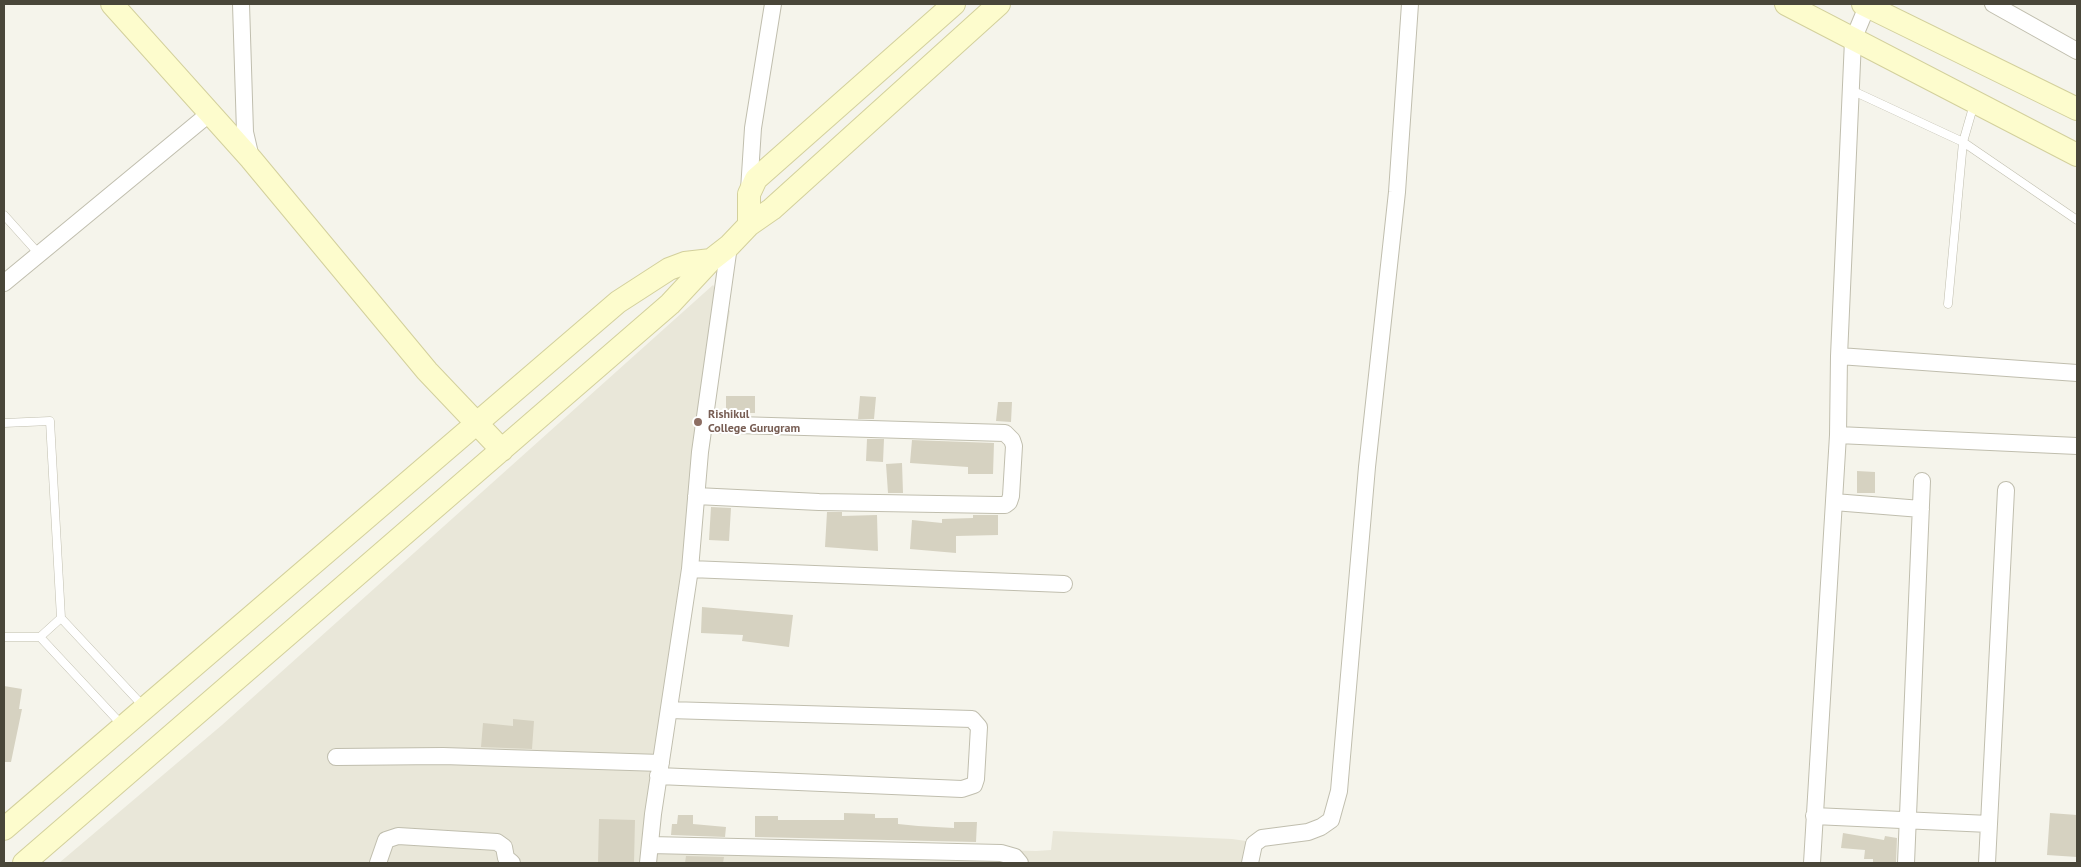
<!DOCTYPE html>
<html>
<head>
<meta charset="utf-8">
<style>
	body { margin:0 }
	#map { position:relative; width:2081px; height:867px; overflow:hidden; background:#f5f4eb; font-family:"PT Sans",sans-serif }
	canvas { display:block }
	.frame { position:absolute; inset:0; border:5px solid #494639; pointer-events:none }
</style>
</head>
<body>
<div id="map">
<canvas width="2081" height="867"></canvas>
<div class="frame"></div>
</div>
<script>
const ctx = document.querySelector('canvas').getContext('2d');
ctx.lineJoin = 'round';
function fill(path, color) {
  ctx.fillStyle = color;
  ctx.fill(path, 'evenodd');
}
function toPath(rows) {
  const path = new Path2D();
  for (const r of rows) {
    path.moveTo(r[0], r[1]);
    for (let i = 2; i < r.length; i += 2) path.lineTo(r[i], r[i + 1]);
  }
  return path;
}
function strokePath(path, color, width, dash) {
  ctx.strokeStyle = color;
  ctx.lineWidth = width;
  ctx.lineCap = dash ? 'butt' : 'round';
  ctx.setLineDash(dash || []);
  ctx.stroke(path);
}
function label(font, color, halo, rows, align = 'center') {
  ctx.font = font + ' "PT Sans",sans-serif';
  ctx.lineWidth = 4;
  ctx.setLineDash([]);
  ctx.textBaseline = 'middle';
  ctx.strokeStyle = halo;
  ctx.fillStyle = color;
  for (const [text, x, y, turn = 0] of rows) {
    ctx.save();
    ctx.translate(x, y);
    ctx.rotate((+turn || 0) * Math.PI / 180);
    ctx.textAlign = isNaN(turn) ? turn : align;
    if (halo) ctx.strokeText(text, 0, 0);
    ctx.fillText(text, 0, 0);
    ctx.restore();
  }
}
const residential = toPath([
	[713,285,730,311,713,413,655,842,1036,851,1051,850,1053,831,1232,839,1260,843,1258,863,59,863,222,725]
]);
const building = toPath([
	[726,396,755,396,755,413,726,413],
	[860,396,876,397,874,419,858,419],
	[998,402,1012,402,1011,422,996,421],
	[867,439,884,439,883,462,866,461],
	[912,440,994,443,993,474,968,474,968,467,910,463],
	[902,463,903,493,888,493,886,464],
	[1857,471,1875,472,1875,493,1857,493],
	[711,507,731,508,729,541,709,540],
	[827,512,842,512,842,516,877,515,878,551,825,547],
	[973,515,998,515,998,535,956,536,956,553,910,549,912,520,942,523,942,519,973,518],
	[702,607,793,615,789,647,742,641,743,635,701,633],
	[4,686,22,689,19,709,22,709,11,762,4,762],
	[513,719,534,721,532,749,481,747,483,723,513,726],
	[844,813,875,814,875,818,898,818,898,824,918,826,954,828,954,822,977,822,976,842,755,837,755,816,778,816,778,820,844,820],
	[2050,813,2077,815,2077,857,2047,855],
	[678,815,693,815,693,824,726,827,725,837,671,835,672,824,677,824],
	[599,819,635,820,634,863,598,863],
	[1843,833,1884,840,1885,836,1897,838,1896,863,1873,863,1873,859,1864,859,1865,850,1841,848],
	[686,856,724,857,723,863,685,863]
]);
const lane = toPath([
	[1851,90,1963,142,2077,220],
	[4,215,39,254],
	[1948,304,1963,142,1974,104],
	[4,423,50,421,61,618,144,707],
	[4,637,40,637,61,618],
	[40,637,122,725]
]);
const street = toPath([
	[241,4,245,132,251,158],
	[1993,4,2077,51],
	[749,190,753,128,773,4],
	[4,283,210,113],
	[1839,356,2077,373],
	[1838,435,2077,446],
	[696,496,819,502,997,505,1005,505,1009,502,1011,496,1014,446,1012,440,1005,433,704,424],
	[1834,502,1921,509],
	[690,569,1064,584],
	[336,757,443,756,661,763],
	[658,776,962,789,974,785,976,779,979,727,972,719,669,710],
	[1814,816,1989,824],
	[650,845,1001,853,1015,857,1020,863],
	[378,863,386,840,398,836,497,842,504,847,506,858,512,863],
	[648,863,653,814,690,569,700,452,729,246],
	[1250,863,1254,844,1262,838,1308,832,1321,827,1331,820,1339,791,1367,467,1397,192,1410,4],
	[1812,863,1838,435,1839,356,1853,40,1868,4],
	[1906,863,1922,481],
	[1987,863,2006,490]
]);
const secondary = toPath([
	[112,4,251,159,427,371,502,450],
	[1786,4,2077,155],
	[1863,4,2077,109],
	[749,225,749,194,756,179,954,4],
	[4,829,618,302,669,269,685,263,711,260],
	[24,863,670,304,711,260,729,246,749,225,772,209,999,4]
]);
const markers = [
	[698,422,5,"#8d6e63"]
];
const educationNames = [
	["Rishikul",708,415],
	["College Gurugram",708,429]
];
fill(residential, '#e9e7d9');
fill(building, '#d6d2c1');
strokePath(lane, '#c0beae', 9);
strokePath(street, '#c0beae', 18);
strokePath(secondary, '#d3d09c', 24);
strokePath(lane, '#fff', 8);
strokePath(street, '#fff', 16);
strokePath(secondary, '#fdfccd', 22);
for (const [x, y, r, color] of markers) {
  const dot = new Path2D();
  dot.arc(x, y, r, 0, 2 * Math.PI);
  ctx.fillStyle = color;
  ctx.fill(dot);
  strokePath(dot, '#fff', 2);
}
label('bold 12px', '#785e54', '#fff', educationNames, 'left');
</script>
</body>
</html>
